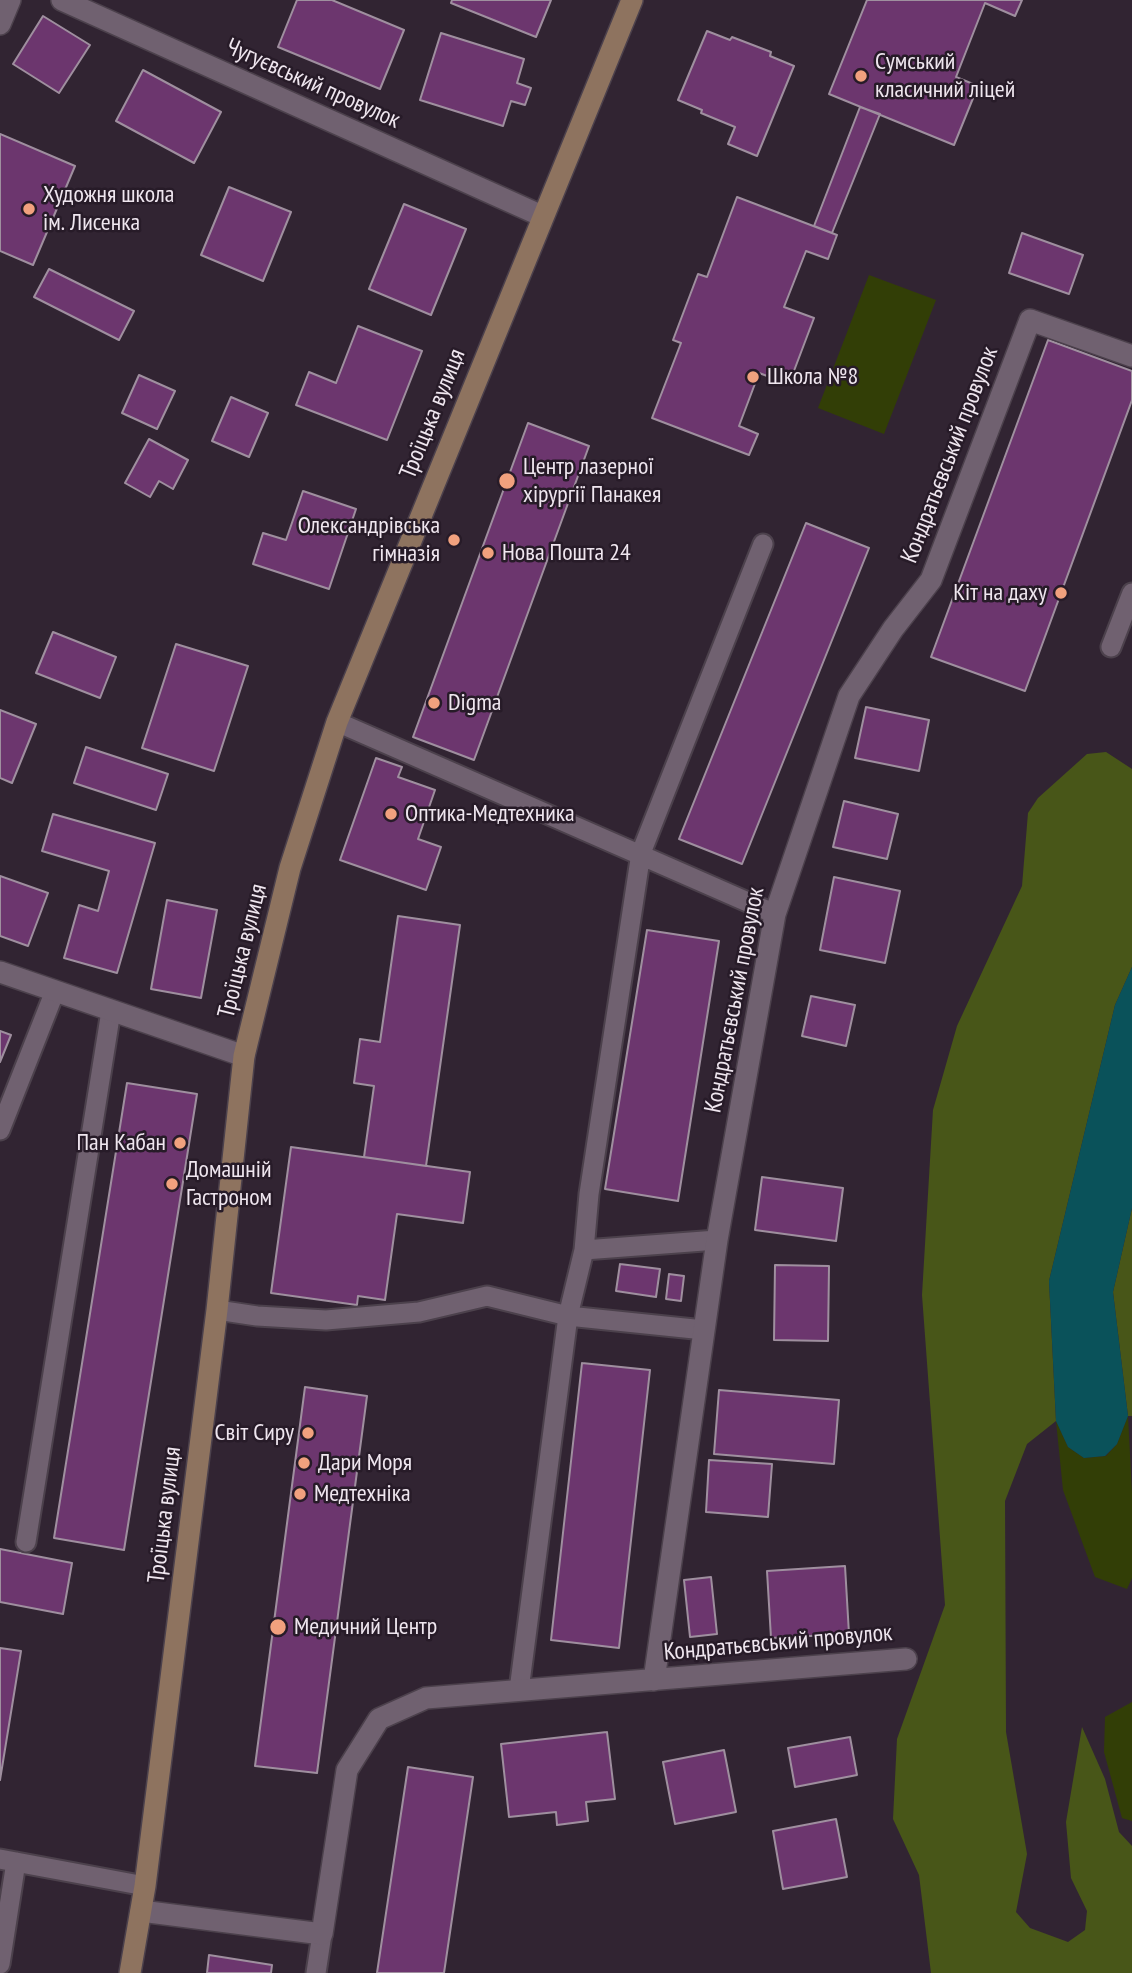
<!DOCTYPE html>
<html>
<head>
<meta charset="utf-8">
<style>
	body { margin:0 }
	canvas { display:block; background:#312432 }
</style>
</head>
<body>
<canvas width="1132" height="1973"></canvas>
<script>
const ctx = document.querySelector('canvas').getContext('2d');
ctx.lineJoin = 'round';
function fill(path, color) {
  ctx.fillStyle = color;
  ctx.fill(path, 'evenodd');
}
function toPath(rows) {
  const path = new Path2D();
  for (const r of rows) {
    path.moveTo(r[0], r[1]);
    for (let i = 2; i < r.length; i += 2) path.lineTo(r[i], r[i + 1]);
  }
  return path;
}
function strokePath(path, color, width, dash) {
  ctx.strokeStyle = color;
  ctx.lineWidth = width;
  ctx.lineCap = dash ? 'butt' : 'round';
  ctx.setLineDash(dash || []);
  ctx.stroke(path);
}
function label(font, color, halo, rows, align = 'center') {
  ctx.font = font + ' "PT Sans Narrow",sans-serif';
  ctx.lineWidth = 5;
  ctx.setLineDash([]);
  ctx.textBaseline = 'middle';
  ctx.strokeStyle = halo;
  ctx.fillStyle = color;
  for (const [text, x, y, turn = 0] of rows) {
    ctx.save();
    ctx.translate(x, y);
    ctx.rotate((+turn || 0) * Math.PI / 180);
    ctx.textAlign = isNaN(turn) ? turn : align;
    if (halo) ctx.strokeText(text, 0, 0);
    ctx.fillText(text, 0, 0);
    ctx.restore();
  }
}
const green = toPath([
	[869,275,936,300,884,434,818,408],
	[1128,1416,1132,1493,1132,1578,1127,1589,1095,1577,1063,1490,1056,1421,1068,1447,1084,1458,1106,1456,1117,1444],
	[1132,1702,1132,1821,1122,1818,1104,1752,1105,1717]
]);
const forest = toPath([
	[1106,752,1132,769,1132,967,1115,1005,1049,1281,1056,1421,1027,1444,1005,1501,1006,1732,1027,1854,1016,1912,1030,1928,1068,1942,1085,1930,1087,1911,1071,1878,1066,1822,1082,1727,1105,1779,1119,1832,1132,1846,1132,1973,931,1973,919,1875,893,1819,897,1739,945,1605,922,1295,933,1110,957,1026,1022,886,1028,813,1038,798,1087,754],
	[1132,1208,1132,1416,1128,1416,1113,1292]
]);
const water = toPath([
	[1132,967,1132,1208,1113,1292,1128,1416,1117,1444,1105,1456,1084,1458,1068,1447,1056,1421,1049,1281,1115,1005]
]);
const building = toPath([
	[297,0,332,0,404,30,380,89,278,47,297,0],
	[452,0,551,0,536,37,451,3,452,0],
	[867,0,1022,0,1015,16,985,3,956,77,978,86,954,145,829,94,867,0],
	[43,16,90,45,59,93,13,64,43,16],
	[707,31,730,40,732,37,771,52,770,56,794,66,757,156,728,144,735,127,701,113,702,110,678,100,707,31],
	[441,33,524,59,517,83,531,88,525,105,511,101,503,126,420,100,441,33],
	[143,70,221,112,194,163,116,121,143,70],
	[860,107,880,114,832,233,814,226,860,107],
	[0,134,75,166,33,265,0,251,0,134],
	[229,187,291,212,263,281,201,255,229,187],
	[737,197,837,235,828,259,806,251,784,307,814,318,789,384,759,373,739,426,758,434,749,455,652,418,681,343,673,340,698,274,707,277,737,197],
	[404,204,466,229,431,315,369,289,404,204],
	[1022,233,1083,255,1069,294,1009,273,1022,233],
	[49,269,134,311,119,340,34,297,49,269],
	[358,326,422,351,387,440,296,405,309,372,336,383,358,326],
	[1048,340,1132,371,1132,400,1025,691,931,657,1048,340],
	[139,375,175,391,157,429,122,413,139,375],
	[231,397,268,413,249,457,212,441,231,397],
	[528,423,589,446,474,760,413,737,528,423],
	[149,439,188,460,173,489,159,481,150,497,125,483,149,439],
	[303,491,356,509,329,589,253,564,263,533,286,540,303,491],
	[806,523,869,548,742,864,679,839,806,523],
	[53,632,116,657,100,698,36,673,53,632],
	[176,644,248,666,214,771,142,748,176,644],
	[866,707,929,720,919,771,855,758,866,707],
	[0,710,36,724,12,783,0,778,0,710],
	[86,747,168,774,156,810,74,783,86,747],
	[376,758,402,767,398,777,435,790,418,839,441,847,426,890,340,860,376,758],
	[844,801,898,814,887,859,833,847,844,801],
	[53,814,155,843,117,973,64,958,79,905,98,911,109,871,42,851,53,814],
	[0,876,48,893,28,946,0,936,0,876],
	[834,877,900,891,885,963,820,950,834,877],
	[167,900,217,910,201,998,151,989,167,900],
	[398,916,460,925,426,1166,364,1157,374,1086,354,1083,360,1039,380,1042,398,916],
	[647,930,719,941,678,1201,605,1189,647,930],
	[811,996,855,1005,846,1046,802,1036,811,996],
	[0,1031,11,1035,0,1062,0,1031],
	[127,1083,197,1094,124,1550,54,1538,127,1083],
	[291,1147,470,1172,463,1223,397,1214,385,1300,358,1296,357,1305,271,1293,291,1147],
	[762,1177,843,1188,836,1241,755,1230,762,1177],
	[620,1264,660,1269,656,1297,616,1291,620,1264],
	[775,1265,829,1266,828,1341,774,1340,775,1265],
	[669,1274,684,1276,681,1301,666,1299,669,1274],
	[582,1363,650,1370,619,1648,551,1640,582,1363],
	[305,1387,367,1396,317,1773,255,1766,305,1387],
	[719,1390,839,1400,834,1464,714,1454,719,1390],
	[709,1460,772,1464,768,1517,706,1512,709,1460],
	[0,1549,72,1563,63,1614,0,1602,0,1549],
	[845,1566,849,1634,771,1638,767,1571,845,1566],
	[711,1577,717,1634,690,1637,684,1580,711,1577],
	[0,1648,21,1651,0,1780,0,1648],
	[607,1732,615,1799,586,1802,588,1821,557,1825,556,1812,509,1817,501,1744,607,1732],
	[850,1737,857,1775,795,1787,788,1748,850,1737],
	[724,1750,736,1812,675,1824,663,1762,724,1750],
	[408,1767,473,1777,444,1973,377,1973,408,1767],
	[836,1819,847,1877,783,1889,773,1831,836,1819],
	[209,1955,272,1965,271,1973,207,1973,209,1955]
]);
const lane = toPath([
	[1111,647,1132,593],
	[337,722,775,914],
	[0,1130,55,991],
	[584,1250,717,1240],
	[217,1310,257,1316,326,1320,419,1312,487,1296,568,1316,704,1330],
	[26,1542,111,1011],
	[519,1690,568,1316,584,1250,589,1194,641,853,763,544],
	[0,1859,145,1886],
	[0,1964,16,1862],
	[316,1973,322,1934]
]);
const street = toPath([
	[62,0,542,216],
	[0,24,10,0],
	[0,972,244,1056],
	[654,1680,717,1240,775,914,849,696,893,629,931,580,1030,320,1132,356],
	[141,1911,322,1934,347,1770,379,1719,426,1698,906,1659]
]);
const secondary = toPath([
	[130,1973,145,1886,217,1310,244,1056,290,868,337,722,632,0]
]);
const markers = [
	[861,76,7,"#f1a17e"],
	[29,209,7,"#f1a17e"],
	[753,377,7,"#f1a17e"],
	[507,481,9,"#f1a17e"],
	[454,540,7,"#f1a17e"],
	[488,553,7,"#f1a17e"],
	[1061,593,7,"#f1a17e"],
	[434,703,7,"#f1a17e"],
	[391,814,7,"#f1a17e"],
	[180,1143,7,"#f1a17e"],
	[172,1184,7,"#f1a17e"],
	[308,1433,7,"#f1a17e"],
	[304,1463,7,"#f1a17e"],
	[300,1494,7,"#f1a17e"],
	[278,1627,9,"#f1a17e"]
];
const poiNames = [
	["Сумський",875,62],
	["класичний ліцей",875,90],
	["Художня школа",43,195],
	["ім. Лисенка",43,223],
	["Школа №8",767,377],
	["Центр лазерної",523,467],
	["хірургії Панакея",523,495],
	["Олександрівська",440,526,"right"],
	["гімназія",440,554,"right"],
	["Нова Пошта 24",502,553],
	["Кіт на даху",1047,593,"right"],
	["Digma",448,703],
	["Оптика-Медтехника",405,814],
	["Пан Кабан",166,1143,"right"],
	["Домашній",186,1170],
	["Гастроном",186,1198],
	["Світ Сиру",294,1433,"right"],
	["Дари Моря",318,1463],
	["Медтехніка",314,1494],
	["Медичний Центр",294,1627]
];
const streetNames = [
	["Чугуєвський провулок",313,84,24],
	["Троїцька вулиця",433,414,-68],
	["Кондратьєвський провулок",950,455,-69],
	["Троїцька вулиця",243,951,-76],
	["Кондратьєвський провулок",735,1000,-79],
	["Троїцька вулиця",165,1515,-83],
	["Кондратьєвський провулок",778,1643,-5]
];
fill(green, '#323e06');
fill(forest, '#485618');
fill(water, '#0a525a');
fill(building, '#6c366e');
strokePath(building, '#9f8f9f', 2);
strokePath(lane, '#4c414c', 23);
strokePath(street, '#4c414c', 24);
strokePath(secondary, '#4c414c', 24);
strokePath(lane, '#706170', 19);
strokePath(street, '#706170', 21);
strokePath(secondary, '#8e735f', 21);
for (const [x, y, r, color] of markers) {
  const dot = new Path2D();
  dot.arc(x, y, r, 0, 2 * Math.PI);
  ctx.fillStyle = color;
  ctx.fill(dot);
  strokePath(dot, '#271b28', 2.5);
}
label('24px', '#efe6ef', '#271b28', poiNames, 'left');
label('24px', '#efe6ef', '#271b28', streetNames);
</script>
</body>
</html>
